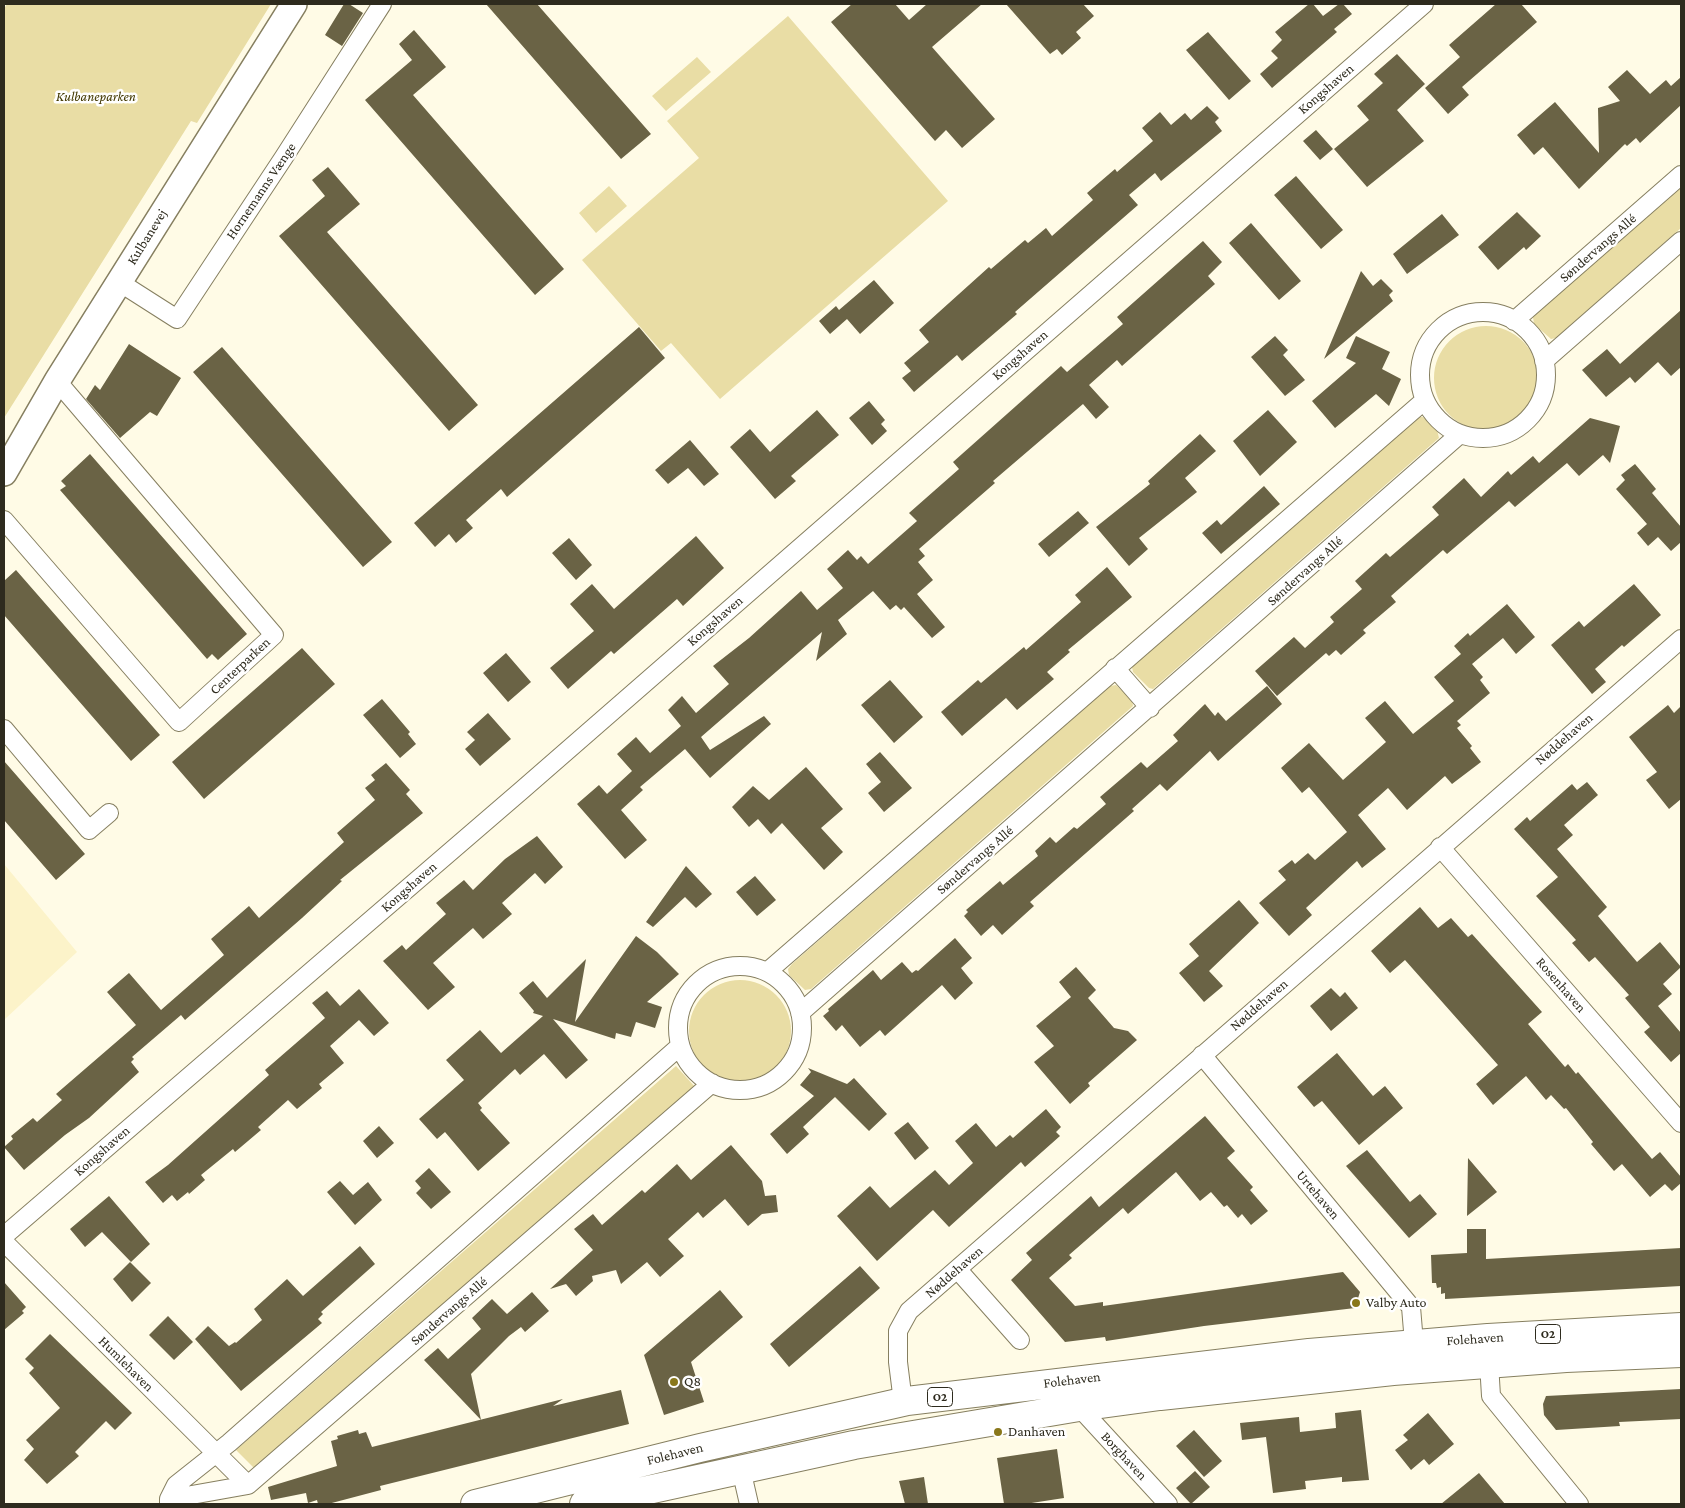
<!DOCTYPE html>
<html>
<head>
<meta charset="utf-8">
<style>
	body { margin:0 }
	#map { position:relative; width:1685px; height:1508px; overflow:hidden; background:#fffbe6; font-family:"Crimson Pro",serif }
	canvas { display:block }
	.frame { position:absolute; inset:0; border:5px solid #2e2b1e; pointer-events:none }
</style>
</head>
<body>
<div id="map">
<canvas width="1685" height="1508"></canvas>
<div class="frame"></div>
</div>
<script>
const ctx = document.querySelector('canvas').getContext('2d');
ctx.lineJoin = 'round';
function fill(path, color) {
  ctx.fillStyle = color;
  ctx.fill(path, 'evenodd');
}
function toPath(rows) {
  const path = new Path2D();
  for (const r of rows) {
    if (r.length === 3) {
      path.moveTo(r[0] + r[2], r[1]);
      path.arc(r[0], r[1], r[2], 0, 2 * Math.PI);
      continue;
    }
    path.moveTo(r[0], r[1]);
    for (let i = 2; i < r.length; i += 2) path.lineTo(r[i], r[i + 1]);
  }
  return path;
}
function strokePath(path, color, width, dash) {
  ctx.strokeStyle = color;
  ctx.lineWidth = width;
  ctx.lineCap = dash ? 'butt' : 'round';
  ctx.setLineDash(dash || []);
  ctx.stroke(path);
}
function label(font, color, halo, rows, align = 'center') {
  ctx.font = font + ' "Crimson Pro",serif';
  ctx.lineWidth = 5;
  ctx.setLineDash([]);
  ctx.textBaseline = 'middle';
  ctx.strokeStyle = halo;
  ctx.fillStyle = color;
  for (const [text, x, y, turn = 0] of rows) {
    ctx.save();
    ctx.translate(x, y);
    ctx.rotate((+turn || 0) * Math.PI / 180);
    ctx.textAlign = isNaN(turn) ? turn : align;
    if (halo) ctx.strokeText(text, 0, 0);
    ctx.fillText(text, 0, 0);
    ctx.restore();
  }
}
const built = toPath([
	[4,864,77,952,4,1020]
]);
const green = toPath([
	[7,4,271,4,197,123,191,121,4,418,4,9],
	[788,16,948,201,720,399,671,343,661,351,582,260,699,158,667,121],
	[697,57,711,72,666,111,652,96],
	[609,186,627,206,596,233,579,213],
	[1681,187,1681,228,1556,338,1551,339,1534,324,1533,317,1538,311],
	[1486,378,52],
	[1419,417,1423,417,1437,430,1439,438,1153,689,1149,688,1133,672,1132,667,1136,662],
	[1116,685,1132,700,1133,706,811,989,805,990,789,975,788,969,792,964,1110,686],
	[740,1031,51],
	[676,1066,696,1088,256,1470,236,1450]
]);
const building = toPath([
	[344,4,349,4,363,13,342,46,325,35],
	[486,4,537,4,651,134,621,159],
	[852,4,895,4,909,20,927,4,982,4,932,47,995,119,962,148,946,130,935,141,831,22],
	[1006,4,1083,4,1094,16,1076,32,1081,38,1062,55,1057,49,1050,54],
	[1309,4,1313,4,1323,16,1339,4,1343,4,1352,14,1334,29,1337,32,1272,88,1260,74,1278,58,1271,51,1282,40,1275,32],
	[1496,4,1521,4,1537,22,1462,87,1469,95,1448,114,1425,88,1460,57,1449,45],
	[414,30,446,67,413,95,564,269,535,295,365,100,412,60,399,44],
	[1208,32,1251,81,1229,100,1186,50],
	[1397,54,1425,84,1397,110,1424,141,1367,187,1334,149,1369,120,1357,106,1383,83,1374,74],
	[1627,70,1650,94,1666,80,1671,86,1681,77,1681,105,1640,143,1636,138,1627,146,1625,144,1579,189,1543,147,1534,155,1517,135,1555,102,1599,153,1598,108,1620,101,1608,87],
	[1207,106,1219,118,1215,122,1222,131,1161,181,1155,173,1129,195,1138,205,1015,312,1017,314,962,361,957,355,914,392,902,378,911,371,904,363,929,342,919,330,989,267,991,269,1025,240,1028,243,1046,228,1052,236,1093,200,1087,193,1115,169,1117,172,1153,141,1142,128,1160,112,1171,125,1185,113,1191,120],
	[1316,130,1333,149,1320,160,1303,141],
	[328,167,360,204,327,232,478,405,449,431,279,236,325,196,312,180],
	[1296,176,1343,230,1321,249,1274,195],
	[1517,212,1541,236,1526,250,1524,247,1498,270,1478,247],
	[1442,214,1459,235,1407,274,1393,254],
	[1251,223,1301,281,1279,300,1229,243],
	[1203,241,1222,262,1208,276,1215,284,1122,366,1117,360,1089,385,1109,407,1096,419,1083,404,993,481,995,483,919,549,925,556,918,562,933,580,917,594,945,627,932,638,904,607,901,610,896,605,890,610,873,591,838,620,847,634,816,661,822,632,701,737,710,750,764,716,771,724,710,778,685,749,640,787,643,790,621,810,647,840,625,859,577,804,599,785,607,794,632,771,617,754,636,737,650,753,681,726,668,710,682,696,696,713,729,684,713,666,749,638,801,591,817,610,843,588,827,569,848,550,857,560,861,556,868,564,917,521,909,513,959,469,953,462,1061,366,1067,372,1123,324,1117,317],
	[1361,271,1373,286,1381,279,1393,291,1389,295,1393,301,1324,359],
	[874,280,894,303,860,334,847,319,830,334,819,321,836,306,839,310],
	[1681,310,1681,367,1671,376,1658,362,1635,383,1630,377,1606,397,1582,370,1607,349,1620,364],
	[639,327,665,358,507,497,501,489,466,520,473,528,456,543,449,534,435,547,414,523],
	[1275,336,1288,350,1283,355,1305,380,1285,396,1251,357],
	[1356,336,1390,352,1382,369,1401,379,1389,406,1376,394,1335,428,1312,401,1356,363,1346,358],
	[129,344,181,378,157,416,150,412,120,438,86,399,95,385,100,390],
	[222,347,392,542,363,567,193,372],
	[869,401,885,420,881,424,887,431,872,445,849,418],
	[817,410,839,435,791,476,796,481,775,499,730,447,750,429,770,452],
	[1268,410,1297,442,1260,476,1233,441],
	[1590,418,1620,426,1610,463,1603,455,1579,476,1567,463,1515,507,1509,501,1447,554,1443,550,1391,596,1396,602,1363,630,1366,633,1341,655,1336,650,1329,656,1326,653,1277,696,1255,671,1294,637,1305,648,1334,622,1330,617,1362,589,1355,581,1386,553,1390,557,1439,515,1432,507,1464,478,1481,497,1508,471,1511,475,1533,456,1539,463],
	[1200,434,1216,451,1185,478,1197,492,1139,538,1148,549,1129,566,1096,527,1150,484,1148,481],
	[690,440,719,474,704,486,688,468,668,484,655,470],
	[90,454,247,634,218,660,212,654,207,659,60,490,66,486,61,481],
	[1635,464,1656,489,1652,493,1681,527,1681,542,1671,551,1658,537,1648,546,1637,533,1647,524,1616,489,1625,480,1621,475],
	[1264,486,1280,504,1221,554,1202,533,1217,520,1221,525],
	[1078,511,1089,523,1049,557,1038,544],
	[696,536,724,568,683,606,677,599,614,654,611,651,568,689,550,668,594,631,570,604,592,584,614,609],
	[569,538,592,565,576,580,552,553],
	[1107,567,1132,597,1068,650,1070,652,1047,672,1054,679,1017,710,1006,698,962,736,941,712,978,680,981,683,1024,647,1026,650,1081,602,1075,595],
	[16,570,160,735,131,761,4,615,4,581],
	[1634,584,1661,615,1624,647,1622,645,1595,669,1606,682,1592,694,1551,645,1579,621,1584,627],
	[1507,604,1535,637,1516,654,1503,638,1472,664,1483,677,1480,680,1490,693,1457,721,1461,725,1457,728,1472,746,1470,748,1481,762,1452,784,1445,776,1407,810,1388,788,1358,815,1386,849,1362,868,1357,861,1306,908,1312,915,1289,936,1259,903,1286,880,1278,871,1292,860,1295,864,1308,853,1315,860,1347,832,1309,787,1302,793,1281,768,1309,743,1343,780,1386,742,1365,718,1385,701,1413,734,1454,701,1434,677,1461,654,1454,646,1468,633,1470,636],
	[302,648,335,684,204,799,172,762],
	[506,653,531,682,508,702,483,673],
	[890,680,923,717,894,743,861,705],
	[1267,686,1282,704,1218,761,1210,751,1167,791,1160,784,1132,809,1134,811,1030,902,1034,906,1002,935,993,925,981,936,964,916,968,912,966,910,1000,881,1003,885,1038,856,1035,851,1050,837,1056,843,1074,827,1077,829,1106,804,1100,797,1141,762,1147,768,1178,741,1173,735,1205,704,1215,716,1218,712,1226,721],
	[382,699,410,732,408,734,416,744,400,758,363,715],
	[1668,705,1674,713,1681,706,1681,799,1669,809,1646,780,1657,772,1629,737],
	[488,713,511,739,480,766,465,749,475,740,467,732],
	[880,752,912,788,884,812,868,793,881,782,866,764],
	[4,761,85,854,56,880,4,820],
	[386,763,410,790,406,794,423,813,340,880,342,881,302,918,185,1020,181,1015,132,1057,134,1059,131,1062,139,1072,89,1118,65,1135,24,1170,4,1147,13,1139,11,1136,33,1118,37,1122,62,1100,56,1094,136,1025,107,992,129,973,161,1010,224,955,211,939,249,906,259,918,344,842,337,833,375,800,365,788,375,780,371,775],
	[806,767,843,809,821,828,843,852,824,870,782,823,771,834,758,819,749,827,732,807,753,786,769,800],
	[1587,782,1598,795,1564,825,1573,835,1557,849,1607,907,1598,916,1637,962,1660,942,1681,967,1663,984,1672,994,1658,1006,1681,1033,1681,1053,1671,1062,1644,1032,1650,1027,1625,998,1629,995,1595,957,1589,962,1572,943,1576,940,1536,896,1558,877,1514,829,1527,817,1530,821,1572,784,1577,790],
	[537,836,563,867,545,884,535,873,502,903,512,914,483,939,473,928,433,963,455,987,428,1010,383,961,402,945,406,950,446,914,436,903,464,880,473,890,505,859],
	[686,866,712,894,696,908,685,897,653,927,646,922],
	[755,876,776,900,757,916,736,892],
	[1239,900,1259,923,1209,971,1223,986,1204,1002,1179,973,1199,956,1189,944],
	[1420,907,1438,928,1451,918,1468,937,1472,934,1542,1012,1528,1024,1565,1067,1568,1064,1576,1074,1578,1072,1652,1159,1660,1152,1681,1177,1681,1183,1672,1191,1665,1184,1650,1197,1622,1164,1614,1171,1591,1144,1593,1142,1566,1108,1564,1109,1551,1095,1546,1100,1526,1076,1493,1105,1476,1084,1498,1065,1405,960,1390,973,1371,951],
	[636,936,657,952,679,974,647,1002,662,1007,655,1028,636,1022,631,1037,616,1033,615,1039,553,1019,588,1060,566,1079,544,1054,520,1075,515,1069,478,1103,482,1108,480,1110,510,1143,478,1171,445,1132,437,1139,419,1119,464,1080,446,1060,480,1030,501,1053,543,1016,533,1013,534,1011,519,993,533,981,547,998,586,959,575,1022],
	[955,938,972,958,961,968,973,983,955,1000,942,985,885,1036,880,1030,860,1047,842,1025,836,1031,823,1016,829,1011,828,1009,873,970,881,980,902,962,912,973,916,970,918,971],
	[1076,967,1096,990,1088,998,1114,1028,1128,1031,1137,1040,1088,1083,1090,1086,1070,1104,1034,1062,1054,1046,1036,1026,1071,997,1059,982],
	[1331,988,1340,997,1345,992,1358,1008,1331,1031,1310,1006],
	[359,989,389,1023,374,1036,359,1020,330,1046,344,1063,319,1084,322,1088,297,1109,288,1100,258,1127,261,1130,235,1152,233,1149,201,1175,205,1180,189,1194,188,1192,177,1201,172,1195,163,1203,145,1182,168,1165,269,1075,265,1070,325,1018,312,1003,327,991,340,1006],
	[1337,1053,1373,1096,1385,1086,1403,1108,1359,1145,1322,1101,1314,1107,1297,1087],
	[808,1068,847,1084,854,1078,887,1114,869,1131,835,1097,803,1127,809,1134,787,1154,770,1134,814,1096,800,1085,811,1072],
	[1046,1109,1061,1127,1056,1132,1060,1136,1025,1167,1021,1162,949,1227,933,1210,877,1261,837,1216,870,1186,890,1208,935,1170,949,1185,973,1163,955,1141,976,1123,996,1147,1010,1135,1013,1138],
	[1205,1116,1235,1151,1227,1158,1253,1187,1250,1190,1268,1211,1251,1225,1242,1214,1238,1218,1227,1205,1224,1207,1211,1192,1200,1201,1176,1172,1128,1214,1123,1208,1069,1255,1072,1258,1049,1278,1075,1306,1103,1302,1103,1306,1343,1272,1360,1292,1355,1308,1204,1326,1106,1341,1105,1337,1065,1342,1011,1280,1032,1260,1026,1253,1091,1196,1099,1207],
	[908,1122,929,1148,915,1160,894,1133],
	[379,1126,394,1143,377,1158,363,1141],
	[731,1145,762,1181,765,1196,776,1195,778,1212,762,1214,748,1226,725,1199,703,1218,698,1212,668,1239,684,1256,660,1277,647,1262,621,1284,616,1270,592,1276,593,1281,576,1296,566,1284,550,1289,593,1250,574,1229,593,1214,602,1225,642,1190,645,1193,677,1164,691,1180],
	[1367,1150,1410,1202,1420,1194,1437,1214,1409,1238,1346,1166],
	[1468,1158,1497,1192,1467,1216],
	[429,1168,451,1192,431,1209,416,1193,421,1188,415,1181],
	[340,1181,353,1195,368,1182,382,1200,355,1225,327,1192],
	[109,1196,150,1244,131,1262,102,1232,85,1247,70,1229],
	[1467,1229,1486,1229,1486,1259,1681,1248,1681,1286,1445,1299,1445,1293,1441,1294,1441,1287,1437,1288,1436,1283,1432,1283,1431,1255,1467,1253],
	[360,1246,375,1264,321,1312,323,1314,318,1319,322,1323,241,1391,195,1339,208,1326,229,1346,235,1342,236,1343,262,1320,254,1309,287,1279,303,1296],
	[130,1262,151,1283,132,1302,113,1279],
	[860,1266,880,1288,789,1367,770,1344],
	[4,1282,26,1307,22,1311,24,1313,4,1330],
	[720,1290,743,1317,691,1362,704,1402,664,1415,644,1355],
	[532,1292,549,1311,525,1332,521,1327,509,1336,471,1374,481,1420,424,1360,438,1348,448,1359,481,1329,472,1318,492,1299,507,1314],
	[168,1316,193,1342,174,1360,149,1335],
	[50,1334,132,1413,115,1430,106,1421,75,1452,79,1456,47,1484,24,1460,34,1449,26,1440,60,1408,29,1373,34,1368,25,1359],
	[1681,1389,1681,1419,1619,1422,1620,1426,1556,1430,1544,1415,1543,1404,1546,1396],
	[621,1390,629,1424,380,1486,381,1490,328,1504,318,1504,317,1500,308,1503,306,1493,271,1500,268,1487,337,1466,331,1441,338,1439,337,1436,358,1430,359,1434,366,1432,372,1447,563,1399,553,1406],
	[1361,1410,1369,1480,1342,1482,1342,1477,1305,1481,1306,1489,1273,1493,1266,1437,1242,1440,1240,1423,1299,1417,1300,1432,1336,1428,1335,1413],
	[1428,1413,1454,1444,1429,1465,1424,1459,1411,1470,1395,1450,1408,1440,1403,1435],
	[1194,1430,1222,1461,1204,1477,1176,1446],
	[1057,1449,1064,1498,1025,1504,1004,1504,997,1458],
	[1195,1471,1210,1487,1191,1504,1176,1488],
	[1479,1473,1505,1504,1441,1504],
	[924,1477,928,1504,905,1504,899,1481]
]);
const street = toPath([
	[119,282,177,319,284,157,382,4],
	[1483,375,63],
	[1514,321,1681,175],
	[1544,361,1681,241],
	[4,520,179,722,274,635,57,381],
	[1115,668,1150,708],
	[4,729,89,830,109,813],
	[1440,847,1681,1123],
	[740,1028,62],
	[767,972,1425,400],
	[800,1013,1460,434],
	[1202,1055,1411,1307,1414,1343],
	[4,1236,522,790,1424,4],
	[4,1242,248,1485],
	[958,1270,1020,1340],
	[1489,1363,1491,1396,1579,1504],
	[903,1402,898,1362,898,1331,909,1311,1681,639],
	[1079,1407,1168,1504],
	[741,1469,749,1504],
	[169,1499,248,1485,712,1083],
	[169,1504,169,1499,176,1485,229,1443,680,1046]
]);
const secondary = toPath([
	[4,473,57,381,294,4]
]);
const primary = toPath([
	[475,1504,700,1448,907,1401,1309,1353,1488,1338,1681,1327],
	[584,1504,854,1445,1079,1407,1160,1396,1393,1371,1566,1358,1681,1353]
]);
const markers = [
	[1356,1303,5,"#89771a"],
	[674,1382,5,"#89771a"],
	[998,1432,5,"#89771a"]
];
const shields = [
	[1548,1334,25],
	[940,1397,25]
];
const shieldNames = [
	["O2",1548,1334],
	["O2",940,1397]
];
const streetNames = [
	["Kongshaven",1326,89,-41],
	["Hornemanns Vænge",261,191,-56],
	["Kulbanevej",147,237,-58],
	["Søndervangs Allé",1598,248,-41],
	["Kongshaven",1020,355,-41],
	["Søndervangs Allé",1305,571,-42],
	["Kongshaven",715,621,-41],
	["Centerparken",240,666,-43],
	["Nøddehaven",1564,739,-41],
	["Søndervangs Allé",975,860,-41],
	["Kongshaven",409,887,-41],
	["Rosenhaven",1561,985,49],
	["Nøddehaven",1259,1005,-41],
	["Kongshaven",102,1151,-41],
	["Urtehaven",1318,1195,50],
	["Nøddehaven",954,1272,-41],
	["Søndervangs Allé",449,1311,-41],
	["Folehaven",1475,1339,-4],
	["Humlehaven",126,1364,45],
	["Folehaven",1072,1380,-7],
	["Folehaven",675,1454,-14],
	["Borghaven",1124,1456,47]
];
const parkNames = [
	["Kulbaneparken",96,97]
];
const poiNames = [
	["Valby Auto",1366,1303],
	["Q8",684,1382],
	["Danhaven",1008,1432]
];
fill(built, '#fcf3c9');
fill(green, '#e9dda5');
fill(building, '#6a6345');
strokePath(street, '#867f60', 20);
strokePath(secondary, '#867f60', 28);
strokePath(primary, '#867f60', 30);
strokePath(street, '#fff', 18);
strokePath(secondary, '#fff', 25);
strokePath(primary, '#fff', 28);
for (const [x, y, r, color] of markers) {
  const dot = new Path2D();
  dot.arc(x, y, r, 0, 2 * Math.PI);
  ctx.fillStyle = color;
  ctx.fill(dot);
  strokePath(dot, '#fff', 2);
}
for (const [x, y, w] of shields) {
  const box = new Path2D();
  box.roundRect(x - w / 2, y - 9.5, w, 19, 4);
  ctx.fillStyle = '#fff';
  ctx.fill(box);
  strokePath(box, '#2e2b1e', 1);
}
label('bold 12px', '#2e2b1e', null, shieldNames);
label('14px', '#2e2b1e', '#fff', streetNames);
label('italic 14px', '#423801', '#fff', parkNames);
label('14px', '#2e2b1e', '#fff', poiNames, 'left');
</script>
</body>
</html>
